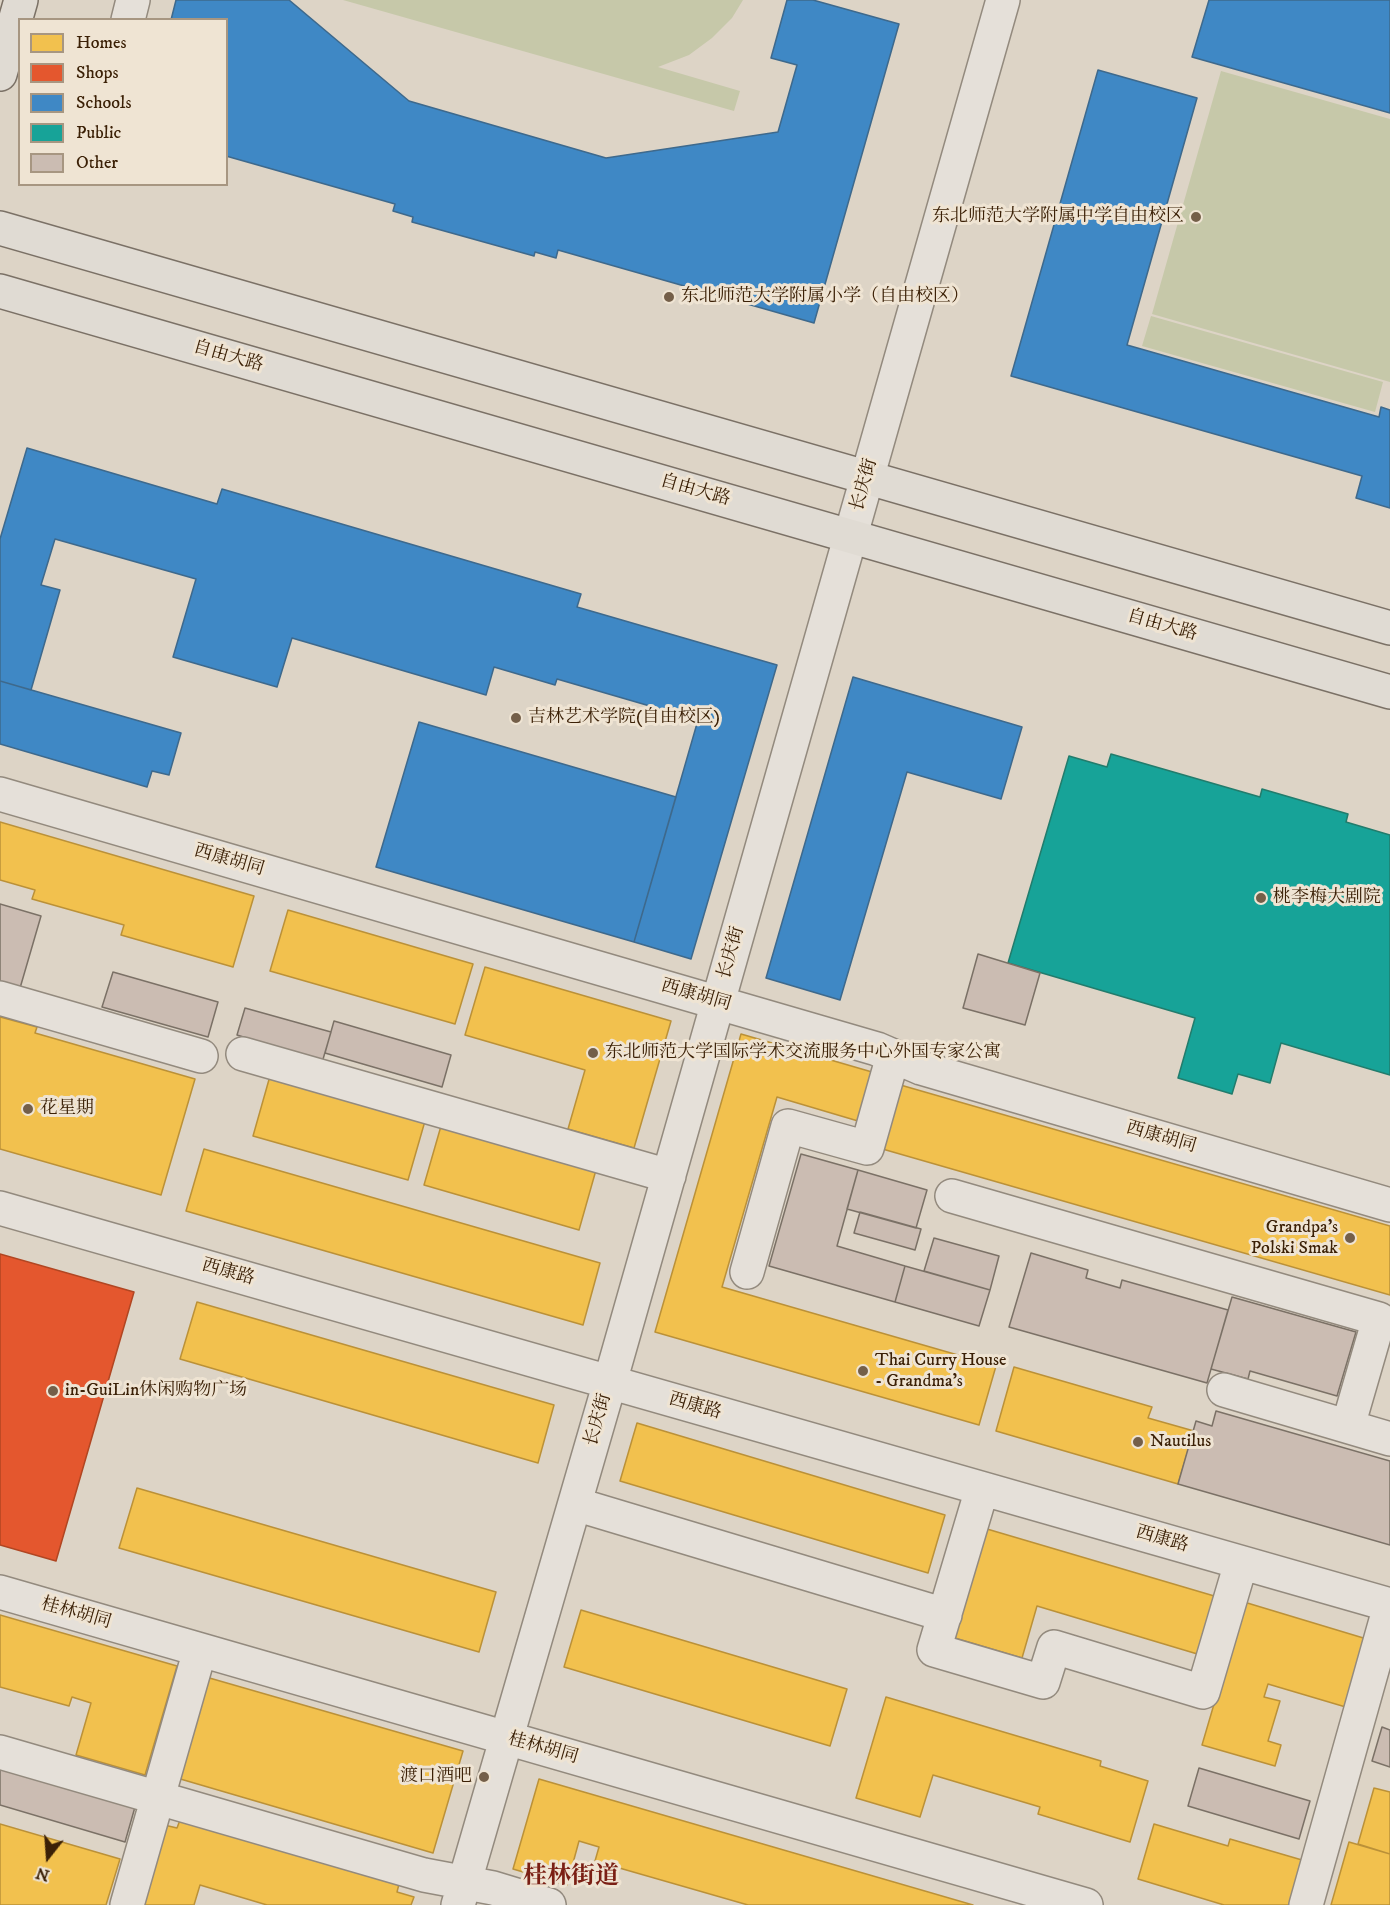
<!DOCTYPE html>
<html>
<head>
<meta charset="utf-8">
<style>
	body { margin:0 }
	#map { position:relative; width:1390px; height:1905px; overflow:hidden; background:#ddd4c6; font-family:"IM FELL DW Pica",serif }
	canvas { display:block }
	.legend { position:absolute; left:18px; top:18px; width:210px; height:168px; box-sizing:border-box; background:#efe4d3; border:2px solid #a79681; margin:0; padding:8px 10px; list-style:none; font-size:18px; color:#3b2006 }
	.legend li { display:flex; align-items:center; gap:12px; height:30px }
	.legend b { width:30px; border:2px solid #a79681 }
	.north { position:absolute; left:18px; top:1827px; width:60px; height:60px; -webkit-text-stroke:4px #efe4d3; paint-order:stroke; rotate:197deg; font-size:16px; font-weight:700; line-height:24px; text-align:center; color:#3b2006 }
	.north::after { content:''; display:block; margin:auto; width:21px; height:27px; background:#3b2006; clip-path:polygon(50% 0,100% 100%,50% 72%,0 100%) }
</style>
</head>
<body>
<div id="map">
<canvas width="1390" height="1905"></canvas>
<ul class="legend">
<li><b style="height:16px;background:#f2c14e"></b>Homes</li>
<li><b style="height:16px;background:#e4572e"></b>Shops</li>
<li><b style="height:16px;background:#3f88c5"></b>Schools</li>
<li><b style="height:16px;background:#17a398"></b>Public</li>
<li><b style="height:16px;background:#cbbcb2"></b>Other</li>
</ul>
<div class="north">N</div>
</div>
<script>
const ctx = document.querySelector('canvas').getContext('2d');
ctx.lineJoin = 'round';
function fill(path, color) {
  ctx.fillStyle = color;
  ctx.fill(path, 'evenodd');
}
function toPath(rows) {
  const path = new Path2D();
  for (const r of rows) {
    path.moveTo(r[0], r[1]);
    for (let i = 2; i < r.length; i += 2) path.lineTo(r[i], r[i + 1]);
  }
  return path;
}
function strokePath(path, color, width, dash) {
  ctx.strokeStyle = color;
  ctx.lineWidth = width;
  ctx.lineCap = dash ? 'butt' : 'round';
  ctx.setLineDash(dash || []);
  ctx.stroke(path);
}
function label(font, color, halo, rows, align = 'center') {
  ctx.font = font + ' "IM FELL DW Pica","Noto Serif SC",serif';
  ctx.lineWidth = 6;
  ctx.setLineDash([]);
  ctx.textBaseline = 'middle';
  ctx.strokeStyle = halo;
  ctx.fillStyle = color;
  for (const [text, x, y, turn = 0] of rows) {
    ctx.save();
    ctx.translate(x, y);
    ctx.rotate((+turn || 0) * Math.PI / 180);
    ctx.textAlign = isNaN(turn) ? turn : align;
    if (halo) ctx.strokeText(text, 0, 0);
    ctx.fillText(text, 0, 0);
    ctx.restore();
  }
}
const green = toPath([
	[343,0,743,0,732,18,712,38,689,55,658,67,740,91,734,111],
	[1221,71,1390,119,1390,382,1152,314],
	[1151,316,1383,382,1375,412,1142,346]
]);
const homes = toPath([
	[0,822,254,896,233,967,121,935,124,925,32,899,35,890,0,880,0,822],
	[288,910,473,964,455,1024,270,971,288,910],
	[485,967,671,1021,634,1148,568,1129,585,1070,465,1035,485,967],
	[0,1017,37,1027,35,1033,195,1079,161,1195,0,1149,0,1017],
	[741,1034,872,1072,858,1121,777,1097,722,1287,996,1366,979,1425,655,1332,741,1034],
	[270,1076,425,1121,408,1180,253,1136,270,1076],
	[897,1084,1390,1226,1390,1295,879,1148,897,1084],
	[441,1126,596,1170,579,1230,424,1185,441,1126],
	[204,1149,600,1263,583,1325,186,1211,204,1149],
	[197,1302,554,1405,538,1463,180,1359,197,1302],
	[1014,1367,1152,1407,1148,1418,1194,1431,1178,1484,996,1431,1014,1367],
	[637,1423,945,1515,928,1573,620,1481,637,1423],
	[137,1488,496,1592,479,1652,119,1548,137,1488],
	[987,1529,1221,1598,1204,1656,1037,1606,1022,1658,955,1638,987,1529],
	[1244,1602,1370,1640,1349,1708,1268,1684,1264,1697,1280,1701,1268,1741,1281,1745,1275,1766,1202,1745,1244,1602],
	[581,1610,847,1689,830,1746,564,1667,581,1610],
	[0,1615,177,1666,145,1775,76,1755,91,1703,72,1697,69,1706,0,1687,0,1615],
	[206,1677,463,1751,433,1853,177,1778,206,1677],
	[886,1697,1101,1761,1100,1766,1148,1781,1130,1842,1038,1814,1040,1807,933,1775,920,1817,856,1798,886,1697],
	[539,1779,973,1905,748,1905,595,1861,599,1847,579,1841,567,1885,513,1869,539,1779],
	[1374,1788,1390,1792,1390,1854,1358,1844,1374,1788],
	[180,1820,399,1884,397,1892,414,1897,411,1905,267,1905,200,1885,194,1905,136,1905,160,1824,177,1828,180,1820],
	[0,1824,120,1859,106,1905,0,1905,0,1824],
	[1154,1824,1228,1846,1230,1839,1302,1860,1289,1905,1224,1905,1138,1879,1154,1824],
	[1349,1842,1390,1854,1390,1905,1331,1905,1349,1842]
]);
const shops = toPath([
	[0,1254,134,1292,56,1561,0,1545,0,1254]
]);
const schools = toPath([
	[176,0,289,0,409,101,606,158,778,132,797,65,771,58,787,0,813,0,899,24,814,323,558,250,556,258,535,252,534,256,412,222,413,217,393,211,395,204,226,156,226,20,171,20,176,0],
	[1209,0,1390,0,1390,113,1192,57,1209,0],
	[1098,70,1197,98,1127,345,1379,417,1381,407,1390,410,1390,508,1356,498,1362,476,1011,376,1098,70],
	[27,448,217,504,222,489,581,594,577,607,777,665,691,959,634,942,698,720,557,679,555,685,494,667,486,695,292,638,277,687,173,657,196,579,55,539,41,585,60,590,31,690,0,681,0,539,27,448],
	[853,677,1022,727,1001,799,907,772,840,1000,766,978,853,677],
	[0,681,181,733,169,775,152,771,147,787,0,744,0,681],
	[419,722,676,797,634,942,376,867,419,722]
]);
const public = toPath([
	[1111,754,1260,797,1262,789,1348,814,1346,822,1390,835,1390,1075,1281,1043,1270,1083,1238,1074,1232,1094,1178,1078,1195,1018,1008,963,1069,756,1107,767,1111,754]
]);
const building = toPath([
	[0,904,41,916,18,995,0,990,0,904],
	[978,954,1040,973,1025,1025,963,1008,978,954],
	[113,972,218,1002,208,1037,102,1007,113,972],
	[245,1008,331,1032,321,1066,263,1043,237,1035,245,1008],
	[334,1021,451,1055,442,1087,325,1053,334,1021],
	[801,1154,858,1170,837,1246,905,1266,895,1302,769,1266,801,1154],
	[858,1170,927,1190,916,1228,847,1209,858,1170],
	[860,1212,921,1229,915,1250,854,1233,860,1212],
	[934,1238,999,1256,990,1290,924,1271,934,1238],
	[1031,1253,1088,1270,1086,1278,1120,1288,1122,1280,1228,1310,1207,1383,1009,1327,1031,1253],
	[905,1266,990,1290,979,1326,895,1302,905,1266],
	[1232,1297,1356,1332,1337,1396,1250,1371,1248,1379,1211,1369,1232,1297],
	[1216,1411,1390,1461,1390,1545,1178,1484,1196,1421,1212,1426,1216,1411],
	[1382,1727,1390,1730,1390,1767,1372,1761,1382,1727],
	[1199,1768,1310,1801,1299,1839,1188,1806,1199,1768],
	[0,1769,135,1807,125,1842,0,1805,0,1769]
]);
const minor = toPath([
	[128,20,133,0],
	[0,794,877,1049,921,1068,1390,1205],
	[0,998,201,1056],
	[243,1054,669,1176],
	[952,1196,1379,1319,1348,1426],
	[0,1208,1390,1605],
	[747,1272,788,1126,867,1148,893,1056],
	[1224,1390,1390,1439],
	[982,1489,934,1650,1043,1682,1054,1647,1203,1692,1241,1563],
	[575,1504,945,1615],
	[0,1592,1086,1905],
	[0,1752,424,1875,493,1888,549,1905],
	[127,1905,200,1650],
	[458,1905,610,1382,1003,0],
	[1306,1905,1390,1606]
]);
const major = toPath([
	[0,74,21,0],
	[0,228,1390,628],
	[0,291,1390,692]
]);
const markers = [
	[1196,217,6,"#745f49"],
	[669,297,6,"#745f49"],
	[516,718,6,"#745f49"],
	[1261,898,6,"#745f49"],
	[593,1053,6,"#745f49"],
	[28,1109,6,"#745f49"],
	[1350,1238,6,"#745f49"],
	[863,1371,6,"#745f49"],
	[53,1391,6,"#745f49"],
	[1138,1442,6,"#745f49"],
	[484,1777,6,"#745f49"]
];
const poiNames = [
	["东北师范大学附属中学自由校区",1184,217,"right"],
	["东北师范大学附属小学（自由校区）",681,297],
	["吉林艺术学院(自由校区)",528,718],
	["桃李梅大剧院",1273,898],
	["东北师范大学国际学术交流服务中心外国专家公寓",605,1053],
	["花星期",40,1109],
	["Grandpa's",1338,1228,"right"],
	["Polski Smak",1338,1249,"right"],
	["Thai Curry House",875,1361],
	["- Grandma's",875,1382],
	["in-GuiLin休闲购物广场",65,1391],
	["Nautilus",1150,1442],
	["渡口酒吧",472,1777,"right"]
];
const streetNames = [
	["自由大路",228,357,16],
	["长庆街",865,485,-74],
	["自由大路",695,491,16],
	["自由大路",1162,626,16],
	["西康胡同",229,861,16],
	["长庆街",732,953,-74],
	["西康胡同",696,996,16],
	["西康胡同",1161,1138,16],
	["西康路",228,1273,16],
	["西康路",695,1407,16],
	["长庆街",599,1420,-74],
	["西康路",1162,1540,16],
	["桂林胡同",76,1614,16],
	["桂林胡同",543,1749,16]
];
const districtNames = [
	["桂林街道",571,1878]
];
fill(green, '#c6c8a9');
fill(homes, '#f2c14e');
strokePath(homes, '#bb9138', 1.5);
fill(shops, '#e4572e');
strokePath(shops, '#b14622', 1.5);
fill(schools, '#3f88c5');
strokePath(schools, '#3e698c', 1.5);
fill(public, '#17a398');
strokePath(public, '#227c6c', 1.5);
fill(building, '#cbbcb2');
strokePath(building, '#7b7166', 1.5);
strokePath(minor, '#938a7e', 36);
strokePath(major, '#7b7166', 36);
strokePath(minor, '#e5e0d9', 33);
strokePath(major, '#e0dbd3', 33);
for (const [x, y, r, color] of markers) {
  const dot = new Path2D();
  dot.arc(x, y, r, 0, 2 * Math.PI);
  ctx.fillStyle = color;
  ctx.fill(dot);
  strokePath(dot, '#efe4d3', 2);
}
label('18px', '#3b2006', '#efe4d3', poiNames, 'left');
label('18px', '#3b2006', '#efe4d3', streetNames);
label('bold 24px', '#7a1f14', '#efe4d3', districtNames);
</script>
</body>
</html>
